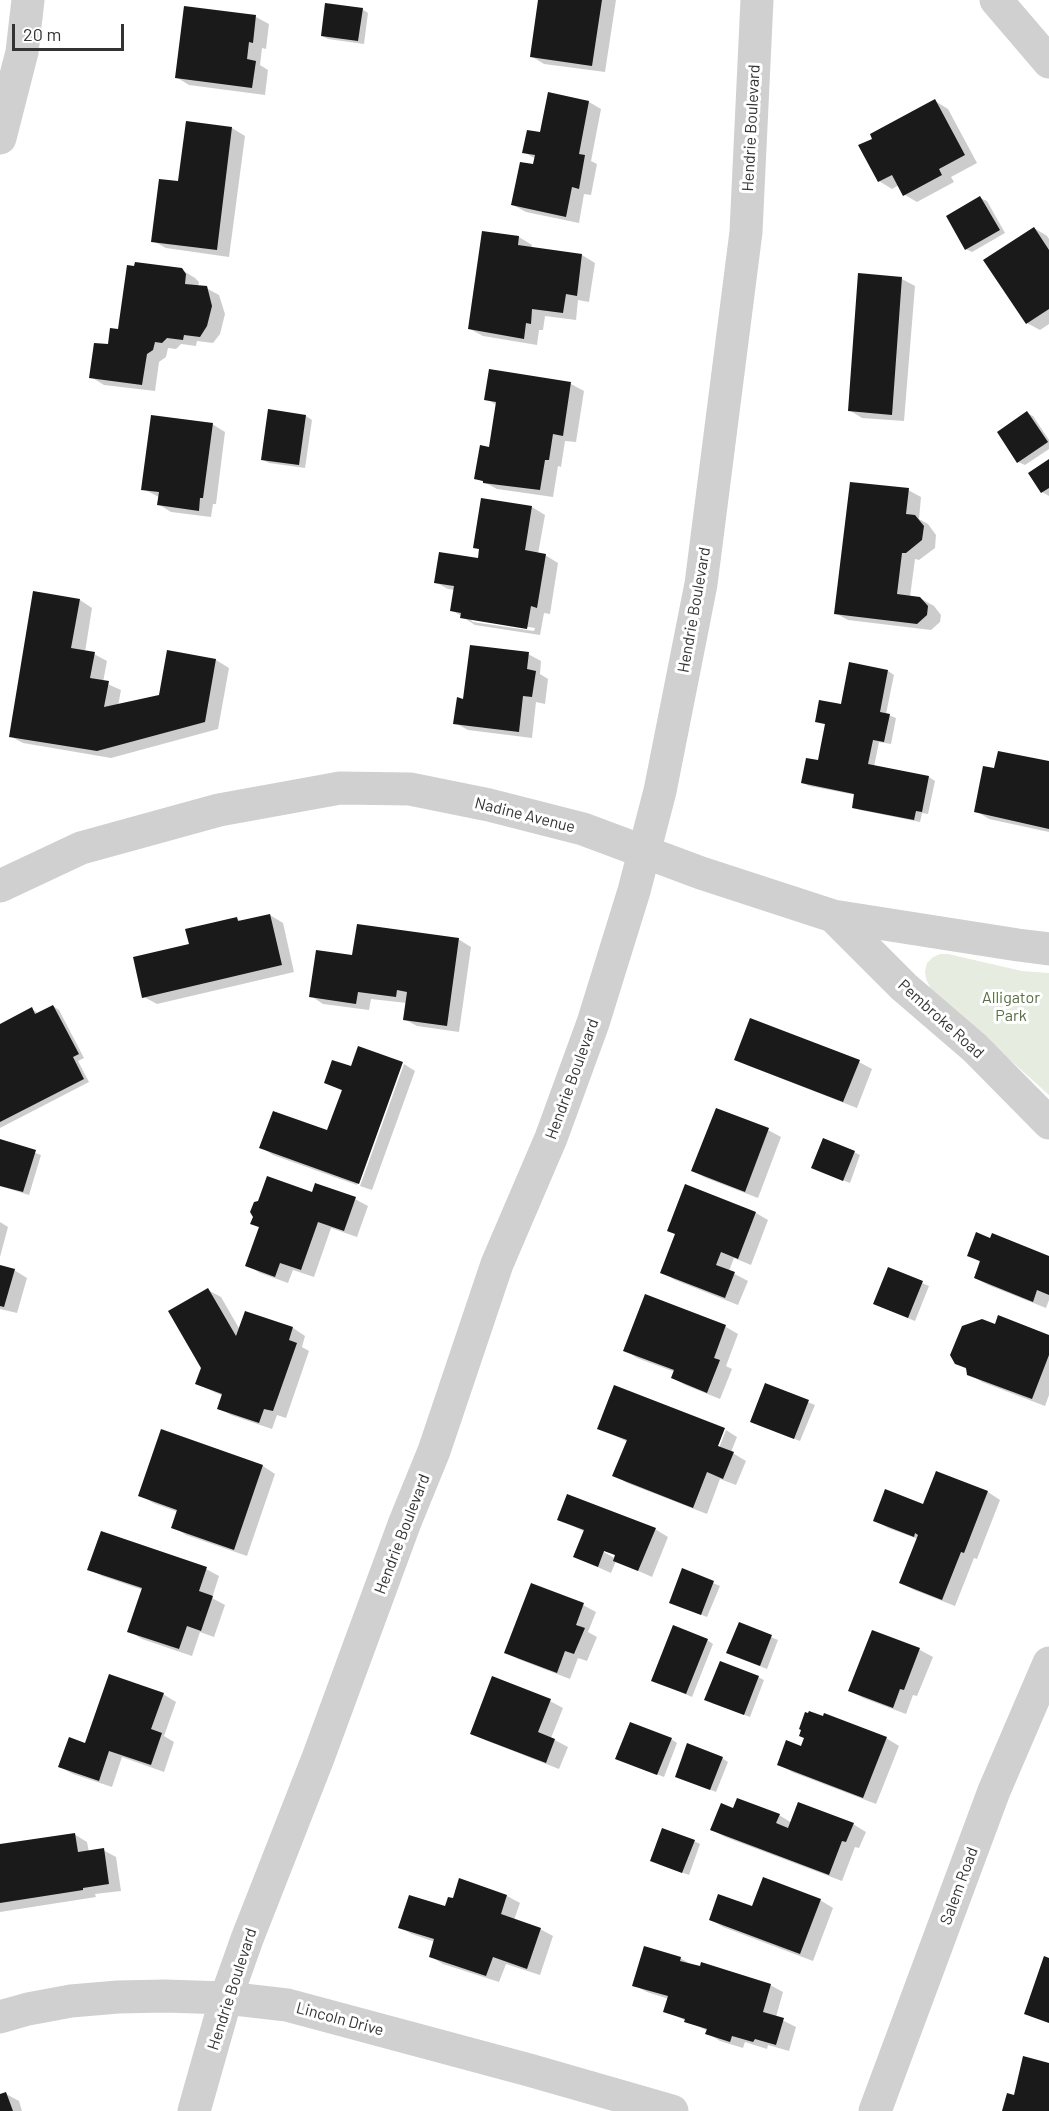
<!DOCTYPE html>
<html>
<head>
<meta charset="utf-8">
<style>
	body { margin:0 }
	#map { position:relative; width:1049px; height:2111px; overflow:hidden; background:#fff; font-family:Barlow,sans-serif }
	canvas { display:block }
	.scale { position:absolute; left:12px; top:24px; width:112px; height:27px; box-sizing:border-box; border:3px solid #333; border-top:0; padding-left:8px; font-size:18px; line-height:21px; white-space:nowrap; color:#333; -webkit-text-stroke:4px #fff; paint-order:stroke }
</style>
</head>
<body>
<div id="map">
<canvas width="1049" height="2111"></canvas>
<div class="scale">20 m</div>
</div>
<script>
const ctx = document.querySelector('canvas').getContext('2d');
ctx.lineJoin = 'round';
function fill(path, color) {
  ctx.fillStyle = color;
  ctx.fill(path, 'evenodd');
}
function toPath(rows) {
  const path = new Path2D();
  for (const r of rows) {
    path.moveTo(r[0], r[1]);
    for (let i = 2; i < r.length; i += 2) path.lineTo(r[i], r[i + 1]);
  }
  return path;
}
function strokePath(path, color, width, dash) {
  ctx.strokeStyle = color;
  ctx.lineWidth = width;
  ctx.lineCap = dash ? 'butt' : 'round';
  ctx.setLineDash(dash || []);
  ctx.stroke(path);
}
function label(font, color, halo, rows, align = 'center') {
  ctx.font = font + ' Barlow,sans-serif';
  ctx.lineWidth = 6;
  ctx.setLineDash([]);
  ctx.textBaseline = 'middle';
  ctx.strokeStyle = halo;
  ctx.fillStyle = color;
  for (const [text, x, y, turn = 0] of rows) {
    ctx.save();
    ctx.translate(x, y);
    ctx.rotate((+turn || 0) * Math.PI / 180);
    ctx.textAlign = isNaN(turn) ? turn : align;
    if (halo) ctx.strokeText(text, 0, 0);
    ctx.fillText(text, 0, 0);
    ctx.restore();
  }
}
const green = toPath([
	[940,954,948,954,1022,971,1049,973,1049,1095,931,989,926,979,925,971,927,963,933,957]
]);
const shadow = toPath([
	[540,0,616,0,605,72,544,64,531,56],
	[185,8,256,17,269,24,266,49,262,48,260,65,268,70,265,95,189,85,176,77],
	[362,9,368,13,364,44,328,39,322,36],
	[935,101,948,109,977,163,951,177,954,182,917,202,905,195,899,185,892,189,879,181],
	[589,102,601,109,591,161,597,164,591,195,584,194,579,223,526,212,513,205,534,166,536,159,524,152,541,134],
	[187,122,232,128,245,136,229,257,166,248,153,241,180,183],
	[980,198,987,201,1005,233,972,252,966,249],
	[1034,228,1047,236,1049,239,1049,324,1040,330,1027,323],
	[483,233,519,237,532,245,531,249,582,255,595,263,589,302,578,300,576,320,545,316,543,330,539,330,537,345,483,336,470,329],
	[182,270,195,278,199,282,198,287,206,288,219,295,225,314,220,334,213,343,197,341,196,346,181,344,176,349,168,348,166,357,159,362,155,391,104,385,91,377,119,331],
	[860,275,902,279,915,286,904,421,862,418,849,410],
	[571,384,584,391,576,442,565,441,561,467,558,466,553,497,497,489,476,478,490,448,497,405,486,399],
	[1027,413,1033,416,1049,440,1049,449,1025,465,1018,462],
	[306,416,312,420,305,468,269,463,263,460],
	[212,424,225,432,216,504,213,504,211,517,171,512,158,504,159,497,143,489],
	[1049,461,1049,496,1042,492,1030,474],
	[908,490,921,497,919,519,928,524,936,535,935,548,919,560,915,559,910,597,920,598,934,606,941,615,940,622,931,630,848,620,835,613],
	[482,500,532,507,545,515,538,554,545,555,558,563,550,614,544,613,540,635,475,625,452,610,455,590,448,589,435,582,479,560,481,550,474,547],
	[469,618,535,628,534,631,473,622],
	[80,600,92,608,85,652,94,654,107,661,103,682,121,690,118,706,160,696,216,660,229,668,218,729,111,758,23,743,10,736],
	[528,654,541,661,540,674,548,679,545,704,536,702,532,738,468,730,455,723,464,700],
	[888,671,894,675,886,714,896,718,891,744,879,742,874,767,929,777,935,781,928,814,922,813,920,822,860,810,854,807,856,795,809,786,803,783,820,762,827,725,816,721,842,706],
	[1049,762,1049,832,989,819,976,811,996,770],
	[270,915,283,923,294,972,157,1004,144,997,236,918,242,922],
	[458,939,471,947,459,1032,417,1026,404,1019,407,1003,371,999,369,1010,323,1004,311,996,353,957],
	[53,1006,59,1010,84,1058,78,1061,89,1082,0,1128,0,1025,32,1009,39,1014],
	[736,1059,859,1062,872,1069,857,1108,749,1066],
	[401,1063,357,1185,273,1155,261,1147,328,1132,343,1091,326,1083,351,1068],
	[404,1064,415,1071,372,1190,360,1186],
	[717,1110,768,1130,781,1137,758,1198,706,1178,693,1171],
	[0,1140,41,1155,29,1195,0,1186],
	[854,1152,860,1155,850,1183,819,1171],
	[313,1194,355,1199,368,1206,357,1237,331,1228,314,1277,293,1270,288,1283,260,1273,247,1265,260,1228,252,1224],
	[756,1213,768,1220,751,1265,734,1258,729,1271,748,1281,738,1305,675,1280,662,1272],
	[0,1222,8,1227,0,1257],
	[969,1255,1049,1256,1049,1300,1046,1308,988,1285,975,1278,981,1263],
	[0,1267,14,1270,27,1278,17,1313,0,1309],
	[889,1269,929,1286,915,1321,881,1307],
	[208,1290,221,1297,240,1330,246,1313,293,1328,305,1336,302,1347,309,1351,286,1418,277,1415,272,1429,231,1415,219,1408,223,1396,197,1384,202,1368],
	[646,1296,726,1327,738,1334,726,1366,732,1369,720,1399,685,1385,673,1378,675,1372,637,1358,625,1350],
	[996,1326,1049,1336,1049,1395,1045,1406,982,1382,969,1374,968,1370,956,1363],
	[766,1385,815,1405,800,1441,758,1425],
	[599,1428,717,1453,726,1430,737,1437,731,1452,746,1461,736,1485,720,1479,707,1514,627,1483,614,1475,628,1442],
	[162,1431,263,1466,275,1474,247,1556,186,1535,173,1527,178,1512,153,1503,140,1495],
	[937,1472,988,1492,1000,1500,977,1559,974,1558,955,1606,914,1590,901,1583,918,1539,888,1528,875,1520,924,1506],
	[559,1519,655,1529,668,1537,652,1577,616,1561,611,1573,575,1557,585,1532],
	[599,1546,616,1556,616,1559,597,1548],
	[89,1569,206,1569,219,1576,212,1598,225,1605,214,1637,200,1632,192,1656,142,1639,129,1631,143,1590,102,1576],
	[683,1570,720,1586,707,1617,671,1603],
	[532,1585,583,1605,596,1612,588,1632,597,1637,587,1661,578,1658,570,1679,518,1659,506,1652],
	[739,1624,778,1640,767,1669,734,1656],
	[873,1631,920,1650,933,1657,917,1696,913,1695,906,1714,863,1698,850,1691],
	[707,1640,713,1644,692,1697,659,1683],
	[758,1677,764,1680,750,1717,712,1703],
	[163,1694,176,1702,164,1736,174,1742,164,1772,122,1757,112,1787,73,1774,60,1767,86,1745],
	[550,1701,563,1708,551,1738,568,1747,559,1769,485,1740,472,1733],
	[806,1738,886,1738,899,1746,876,1804,792,1772,779,1764,802,1748],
	[671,1739,677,1743,664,1777,623,1761],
	[722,1758,728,1762,716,1792,683,1779],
	[734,1810,779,1815,792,1823,853,1824,866,1832,859,1848,855,1847,842,1881,725,1837,712,1830],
	[74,1834,87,1842,89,1852,103,1850,116,1857,121,1891,95,1894,96,1897,0,1912,0,1845],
	[694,1841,700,1844,689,1875,658,1864],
	[460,1880,507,1896,520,1903,514,1920,540,1929,553,1936,540,1975,506,1964,499,1982,443,1964,430,1956,435,1942,412,1934,399,1927,446,1908,453,1900],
	[820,1900,833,1908,813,1961,723,1927,710,1919,752,1908],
	[680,1958,694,1966,770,1985,783,1992,776,2017,796,2027,789,2051,768,2045,767,2049,745,2042,743,2048,720,2041,707,2033,708,2031,665,2011,669,1999,647,1992,634,1985],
	[6,2094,19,2101,22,2111,0,2111,0,2096]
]);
const building = toPath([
	[538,0,602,0,592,66,530,57],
	[325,3,363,8,358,41,321,36],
	[184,6,256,15,253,43,249,42,247,59,256,61,252,88,175,78],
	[548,92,589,101,579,154,585,155,579,189,572,187,566,217,511,205,520,162,533,164,535,155,522,153,527,130,540,132],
	[935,99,965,155,939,169,942,175,903,196,892,175,878,182,858,145,872,139,870,134],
	[186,121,232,127,217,250,151,242,159,179,178,181],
	[980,196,1000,230,965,250,946,216],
	[1034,227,1049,250,1049,309,1026,324,983,260],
	[482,231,519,236,518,245,582,254,577,296,566,294,563,313,532,309,531,324,526,323,524,339,468,329],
	[135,262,182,268,186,274,185,284,207,286,212,306,207,326,200,337,184,335,183,340,167,338,162,343,155,342,153,350,147,354,142,385,89,378,94,343,108,344,110,328,118,329,127,265,134,266],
	[858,273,902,277,892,415,848,411],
	[489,369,571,382,563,436,553,434,549,460,545,460,540,490,483,483,483,481,474,479,480,445,489,447,496,402,484,400],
	[268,409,306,415,299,465,261,460],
	[1027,411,1048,442,1017,463,997,432],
	[151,415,213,423,203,498,200,498,199,511,157,505,159,492,141,490],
	[1049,459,1049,488,1041,493,1028,473],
	[850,482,909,488,906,514,915,515,924,526,922,540,906,553,902,553,897,594,920,597,928,606,927,615,917,624,834,614],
	[481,498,532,506,525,550,546,554,537,608,531,606,527,629,460,618,461,613,450,611,454,586,434,583,439,552,478,558,479,549,473,548],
	[33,591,80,599,71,648,95,652,90,678,109,681,104,707,159,695,167,650,216,659,205,722,97,751,9,737],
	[470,645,529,652,527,669,536,671,532,697,523,696,519,732,453,724,457,697,463,699],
	[849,662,888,670,880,712,890,714,884,742,873,740,868,764,929,776,922,812,916,811,914,820,852,808,854,794,801,783,806,758,818,760,825,724,815,722,819,700,841,704],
	[998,751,1049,761,1049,829,974,812,983,766,994,768],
	[270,914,282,965,142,998,133,957,189,944,185,929,237,917,238,921],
	[357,924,459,938,447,1026,403,1020,407,992,397,990,396,997,358,992,356,1004,309,997,316,950,352,955],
	[53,1005,79,1054,73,1057,84,1079,0,1122,0,1024,32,1007,35,1014],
	[750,1018,860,1060,843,1102,734,1060],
	[358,1046,403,1062,359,1184,259,1148,273,1111,327,1130,342,1090,324,1083,332,1060,351,1066],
	[716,1108,769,1128,745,1192,691,1171],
	[823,1138,855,1151,843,1181,811,1168],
	[0,1139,36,1150,23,1192,0,1186],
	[267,1176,312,1192,315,1183,356,1197,344,1231,318,1222,301,1270,280,1263,275,1277,245,1266,259,1227,250,1224,253,1217,250,1212,254,1202,258,1201],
	[685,1184,756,1212,738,1259,721,1252,716,1265,735,1272,725,1298,660,1273,675,1234,667,1231],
	[976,1232,990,1238,992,1233,1049,1256,1049,1295,1037,1290,1033,1302,974,1278,980,1261,967,1256],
	[0,1265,15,1269,4,1307,0,1306],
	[888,1267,923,1281,908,1318,873,1304],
	[208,1288,236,1336,245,1311,293,1327,289,1340,297,1343,273,1411,264,1409,259,1423,217,1409,222,1394,195,1384,201,1368,168,1311],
	[645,1294,726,1325,714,1358,720,1360,707,1393,671,1378,674,1370,623,1351],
	[998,1315,1049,1335,1049,1355,1032,1399,967,1375,966,1368,955,1364,950,1355,962,1326,982,1319,995,1324],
	[765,1383,809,1400,794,1439,750,1422],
	[614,1385,725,1428,718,1446,734,1452,723,1479,707,1472,693,1508,612,1476,627,1440,597,1429],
	[161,1429,263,1465,234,1550,171,1528,177,1510,138,1496],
	[936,1471,988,1491,964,1553,961,1552,942,1600,899,1583,918,1535,915,1533,914,1537,873,1521,885,1489,923,1504],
	[567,1494,656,1528,638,1571,613,1561,615,1555,604,1551,598,1567,573,1557,584,1530,557,1520],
	[101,1531,207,1567,199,1591,213,1596,201,1631,187,1626,179,1649,127,1632,142,1588,87,1570],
	[682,1568,714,1581,701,1615,669,1603],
	[531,1583,584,1603,576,1625,585,1628,574,1654,565,1651,557,1673,504,1653],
	[739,1622,772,1635,760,1666,726,1653],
	[673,1625,708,1639,686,1694,651,1681],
	[872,1630,920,1648,904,1690,900,1689,893,1708,848,1691],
	[720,1661,759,1676,744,1715,704,1700],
	[109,1674,164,1693,151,1729,162,1733,151,1765,109,1751,99,1781,58,1767,69,1737,85,1743],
	[492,1676,551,1699,538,1732,555,1739,546,1763,470,1734],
	[809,1711,823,1716,824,1713,887,1737,863,1798,777,1765,786,1740,801,1746,804,1738,799,1736,801,1730,799,1729,805,1712,808,1713],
	[630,1722,672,1738,657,1775,615,1759],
	[687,1743,723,1757,710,1790,675,1777],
	[737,1798,780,1814,776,1823,788,1828,798,1802,854,1823,846,1842,842,1841,829,1875,710,1830,721,1803,733,1808],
	[662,1828,695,1840,682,1873,650,1861],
	[75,1833,78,1852,104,1848,109,1884,83,1888,83,1890,0,1903,0,1844],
	[763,1877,821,1899,800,1954,709,1920,718,1894,752,1906],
	[459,1878,507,1895,501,1914,541,1928,527,1969,493,1957,486,1976,429,1957,434,1939,398,1928,409,1895,445,1906,448,1897,453,1898],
	[644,1946,681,1957,680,1961,700,1966,701,1962,771,1984,763,2012,784,2018,776,2045,755,2039,753,2042,732,2036,730,2042,705,2034,707,2029,684,2022,685,2019,663,2012,668,1996,632,1986],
	[1044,1956,1049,1958,1049,2023,1024,2014],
	[1023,2056,1049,2063,1049,2111,1002,2111,1007,2093,1014,2095],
	[6,2092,13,2111,0,2111,0,2094]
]);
const minor = toPath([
	[996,0,1049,62],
	[0,138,22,52,28,0],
	[0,886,81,848,219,810,340,788,410,789,489,805,583,829,701,873,833,916,1018,945,1049,949],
	[833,916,904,987,975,1048,1049,1123],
	[0,2017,28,2009,71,2001,118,1997,165,1996,226,1998,287,2005,529,2070,672,2111],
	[194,2111,226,1998,247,1939,318,1758,405,1522,434,1451,497,1264,551,1138,593,1023,634,891,660,791,701,584,746,232,757,0],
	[875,2111,994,1791,1049,1663]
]);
const streetNames = [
	["Hendrie Boulevard",751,128,-87],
	["Hendrie Boulevard",694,610,-80],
	["Nadine Avenue",525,815,14],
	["Pembroke Road",941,1019,42],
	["Hendrie Boulevard",572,1079,-70],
	["Hendrie Boulevard",402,1534,-69],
	["Salem Road",959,1886,-70],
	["Hendrie Boulevard",232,1989,-72],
	["Lincoln Drive",340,2019,15]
];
const parkNames = [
	["Alligator",1011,998],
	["Park",1011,1016]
];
fill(green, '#e6ecdf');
fill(shadow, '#0003');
fill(building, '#1a1a1a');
strokePath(minor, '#d0d0d0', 33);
label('16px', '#333', '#fff', streetNames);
label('16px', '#56703f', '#fff', parkNames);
</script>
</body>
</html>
